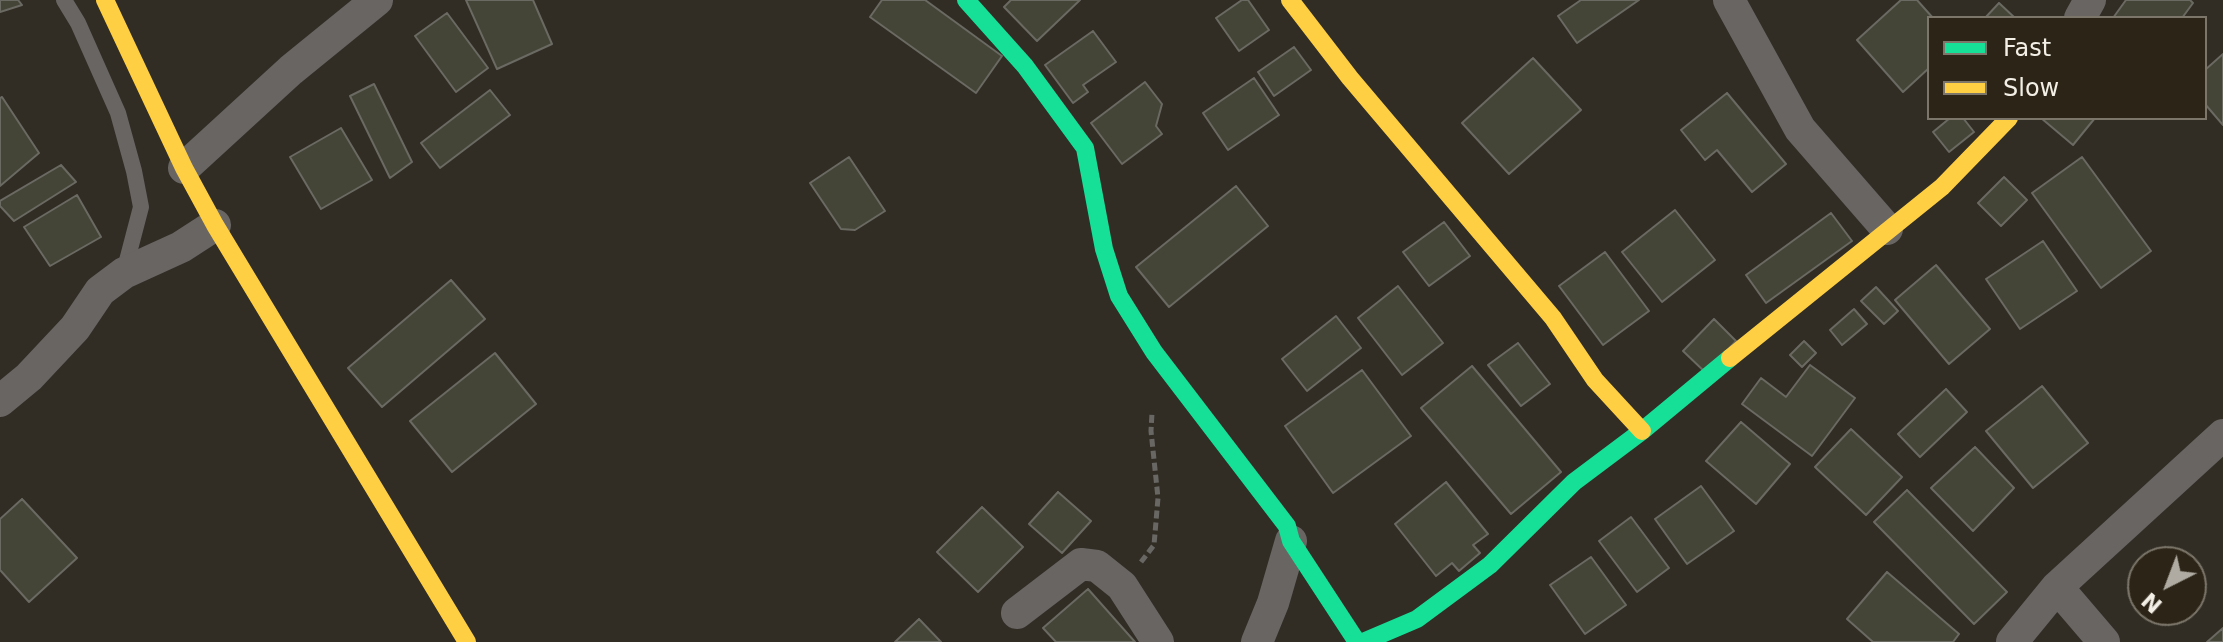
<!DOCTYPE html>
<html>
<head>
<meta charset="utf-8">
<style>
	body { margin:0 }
	#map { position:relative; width:2223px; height:642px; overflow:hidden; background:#312d25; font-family:"DejaVu Sans",sans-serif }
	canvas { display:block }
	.legend { position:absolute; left:1927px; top:16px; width:280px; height:104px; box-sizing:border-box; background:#2c2517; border:2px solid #7c766a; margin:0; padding:10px 14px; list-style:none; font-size:24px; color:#f3efe6 }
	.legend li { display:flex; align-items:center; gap:16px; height:40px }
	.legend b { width:40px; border:2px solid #7c766a }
	.north { position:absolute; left:2127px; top:546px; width:80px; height:80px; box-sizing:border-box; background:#2c2517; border:2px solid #7c766a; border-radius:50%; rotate:222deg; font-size:22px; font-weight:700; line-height:32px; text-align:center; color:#f3efe6 }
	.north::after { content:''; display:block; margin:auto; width:28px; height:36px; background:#afaba2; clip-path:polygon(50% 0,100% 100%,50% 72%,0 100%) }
</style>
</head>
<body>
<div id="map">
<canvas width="2223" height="642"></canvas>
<ul class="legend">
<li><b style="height:10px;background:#16e098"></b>Fast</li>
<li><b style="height:10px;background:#ffcf43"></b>Slow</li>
</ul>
<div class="north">N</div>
</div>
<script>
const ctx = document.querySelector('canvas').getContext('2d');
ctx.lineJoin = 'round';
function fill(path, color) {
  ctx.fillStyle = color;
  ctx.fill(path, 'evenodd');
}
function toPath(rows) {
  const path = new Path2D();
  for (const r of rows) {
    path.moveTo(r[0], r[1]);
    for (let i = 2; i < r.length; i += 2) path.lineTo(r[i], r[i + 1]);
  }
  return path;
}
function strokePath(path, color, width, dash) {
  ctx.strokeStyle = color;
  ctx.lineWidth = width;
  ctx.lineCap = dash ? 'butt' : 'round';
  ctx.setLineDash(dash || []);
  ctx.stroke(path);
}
const building = toPath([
	[0,0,18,0,22,5,0,12,0,0],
	[466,0,533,0,552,44,497,69,466,0],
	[882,0,925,0,1002,56,976,93,870,17,882,0],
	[1011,0,1080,0,1037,41,1004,7,1011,0],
	[1242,0,1248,0,1269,30,1239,51,1216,18,1242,0],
	[1581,0,1639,0,1577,43,1558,16,1581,0],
	[1901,0,1917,0,1933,18,1929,18,1929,68,1903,92,1857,40,1901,0],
	[2126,0,2190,0,2193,3,2182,18,2113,18,2126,0],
	[1999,3,2015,18,1985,18,1999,3],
	[447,13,488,68,456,92,415,36,447,13],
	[1093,31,1116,62,1083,85,1088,92,1073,103,1045,65,1093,31],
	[1294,47,1311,70,1274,96,1258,72,1294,47],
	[2223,54,2223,125,2205,104,2205,70,2223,54],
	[1533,58,1581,110,1509,174,1462,123,1533,58],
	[1254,78,1279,115,1228,150,1203,113,1254,78],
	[1145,82,1162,104,1156,126,1162,134,1122,164,1091,123,1145,82],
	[374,84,412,162,390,178,350,96,374,84],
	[490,90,510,115,440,168,421,143,490,90],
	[1727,93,1786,164,1752,192,1717,150,1705,160,1681,130,1727,93],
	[2,97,39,153,0,186,0,98,2,97],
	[1950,118,1963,118,1974,132,1949,152,1933,132,1950,118],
	[2041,118,2095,118,2073,145,2041,118],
	[341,128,372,180,321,209,290,157,341,128],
	[849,157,885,211,855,230,841,229,810,183,849,157],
	[2082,157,2151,251,2101,288,2032,193,2082,157],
	[61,165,76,182,14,221,0,206,0,201,61,165],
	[2004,177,2027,200,2001,226,1978,203,2004,177],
	[1236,186,1268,226,1169,307,1136,267,1236,186],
	[77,195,101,237,50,266,24,227,77,195],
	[1675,210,1715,260,1662,302,1622,252,1675,210],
	[1831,213,1852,241,1766,303,1746,275,1831,213],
	[1444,222,1470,256,1429,286,1403,252,1444,222],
	[2043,241,2077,291,2020,329,1986,279,2043,241],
	[1605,252,1649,311,1603,345,1559,286,1605,252],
	[1936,265,1990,329,1949,364,1895,300,1936,265],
	[451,280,485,319,382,407,348,368,451,280],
	[1398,286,1443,343,1402,375,1358,318,1398,286],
	[1876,287,1898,311,1884,324,1861,301,1876,287],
	[1854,309,1867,324,1842,345,1830,330,1854,309],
	[1336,316,1361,348,1307,391,1282,359,1336,316],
	[1714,319,1736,341,1706,373,1683,351,1714,319],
	[1804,341,1816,353,1802,367,1790,355,1804,341],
	[1518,343,1550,384,1521,406,1488,365,1518,343],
	[495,353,536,404,452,472,410,421,495,353],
	[1810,365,1855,398,1812,456,1742,404,1761,378,1786,397,1810,365],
	[1472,366,1561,472,1511,514,1421,408,1472,366],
	[1362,370,1411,436,1333,493,1285,426,1362,370],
	[2042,386,2088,443,2033,488,1986,431,2042,386],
	[1946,389,1967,412,1920,457,1898,434,1946,389],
	[1741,422,1790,464,1756,504,1706,461,1741,422],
	[1851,429,1902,477,1866,515,1815,467,1851,429],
	[1975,447,2014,488,1973,531,1931,488,1975,447],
	[1446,482,1488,534,1473,545,1480,553,1459,571,1452,563,1436,576,1395,524,1446,482],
	[1701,486,1734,531,1687,564,1655,519,1701,486],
	[1907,490,2007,592,1974,624,1874,522,1907,490],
	[1058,492,1091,521,1062,553,1029,524,1058,492],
	[22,499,77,558,29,602,0,570,0,519,22,499],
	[982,507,1023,547,978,592,937,552,982,507],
	[1631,517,1669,568,1637,592,1599,541,1631,517],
	[1591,557,1626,605,1585,634,1550,585,1591,557],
	[1887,572,1959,634,1953,642,1873,642,1847,619,1887,572],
	[1088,589,1135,642,1056,642,1043,628,1088,589],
	[919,619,941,642,895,642,919,619],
	[2223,628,2223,642,2207,642,2223,628]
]);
const path = toPath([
	[1141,562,1154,545,1158,498,1151,431,1152,413]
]);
const lane = toPath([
	[64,0,78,23,118,113,134,171,141,207,124,272]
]);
const street = toPath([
	[1729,0,1800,129,1887,229],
	[2080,18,2090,0],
	[184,168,291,70,377,0],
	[0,401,29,377,75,328,100,291,124,273,181,247,215,225],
	[2057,587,2104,642],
	[1017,613,1081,564,1097,566,1122,586,1158,642],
	[1257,642,1273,603,1291,541],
	[2012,642,2057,587,2223,435]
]);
const fast = toPath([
	[966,0,1025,66,1085,148,1104,249,1119,296,1154,352,1287,526,1291,541,1357,642],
	[1363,642,1417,619,1490,565,1574,482,1642,431,1730,358]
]);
const slow = toPath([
	[105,0,184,168,215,225,467,642],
	[1290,0,1350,78,1553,318,1595,380,1642,431],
	[1730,358,1942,187,2009,118]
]);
fill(building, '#444537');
strokePath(building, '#6a6962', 2);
strokePath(path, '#696764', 5, [8, 4]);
strokePath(lane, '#686563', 16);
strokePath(street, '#686563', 32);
strokePath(fast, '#16e098', 18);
strokePath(slow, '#ffcf43', 18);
</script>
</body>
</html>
